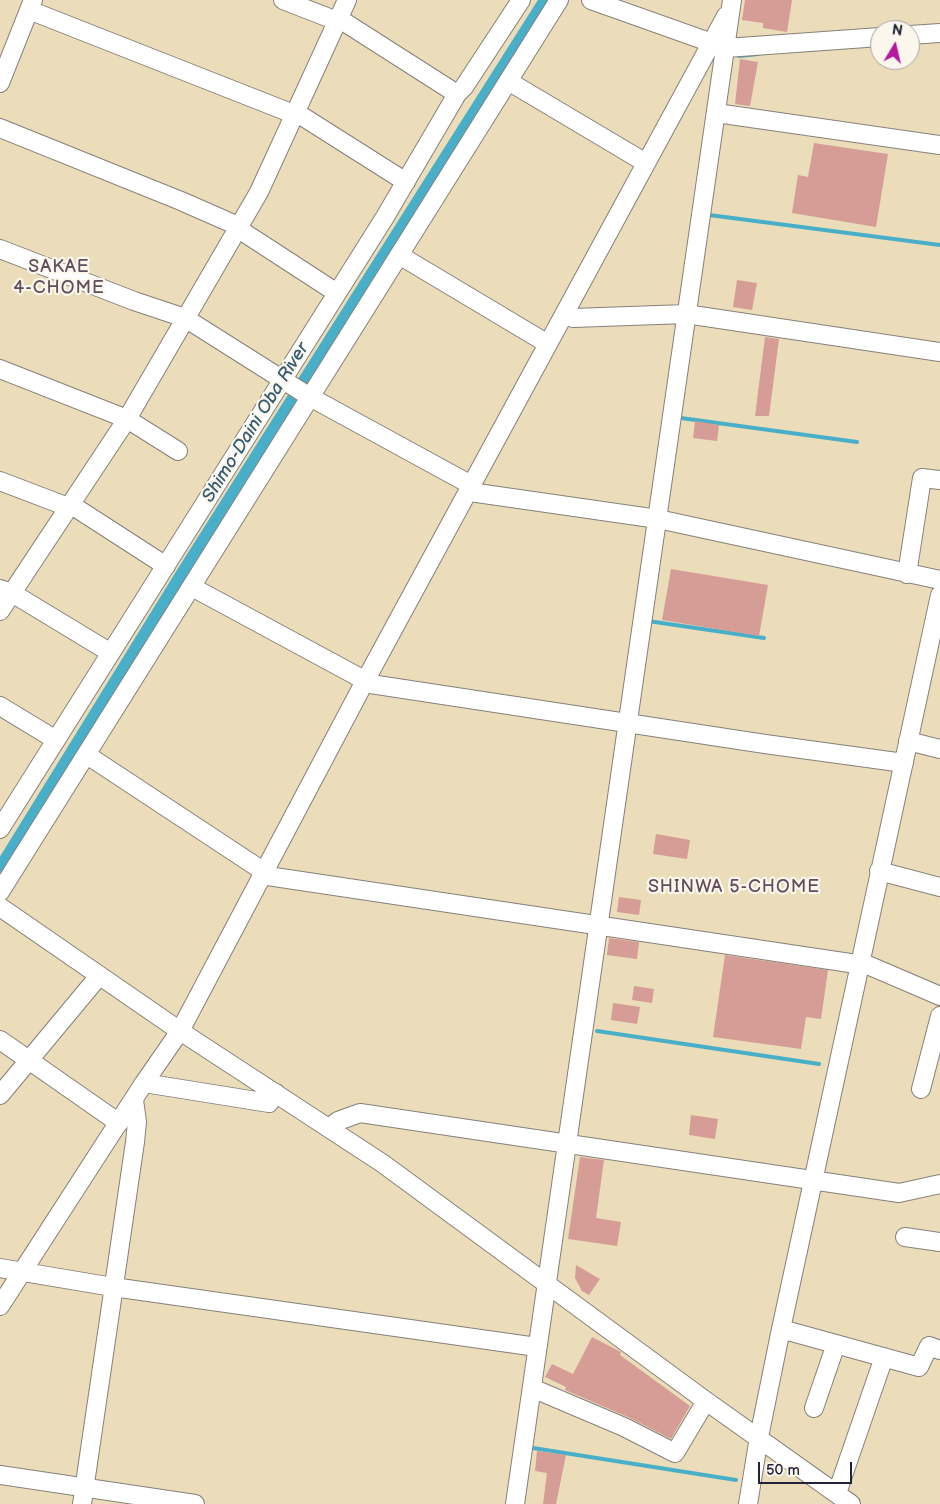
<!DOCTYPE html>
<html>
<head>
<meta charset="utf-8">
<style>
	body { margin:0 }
	#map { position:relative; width:940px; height:1504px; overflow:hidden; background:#ebddb9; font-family:"Balsamiq Sans",sans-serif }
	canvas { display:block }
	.north { position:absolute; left:870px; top:20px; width:50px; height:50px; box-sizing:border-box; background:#fbf7ec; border:1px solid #a4a2a5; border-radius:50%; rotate:9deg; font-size:14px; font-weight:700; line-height:20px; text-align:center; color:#22223b }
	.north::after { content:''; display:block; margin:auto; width:18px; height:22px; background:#b5179e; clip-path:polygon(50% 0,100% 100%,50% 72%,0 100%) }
	.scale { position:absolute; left:758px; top:1462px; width:94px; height:22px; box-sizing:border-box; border:2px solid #22223b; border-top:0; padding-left:6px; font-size:15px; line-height:18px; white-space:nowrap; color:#22223b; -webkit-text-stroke:4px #fbf7ec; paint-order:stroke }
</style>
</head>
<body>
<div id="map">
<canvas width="940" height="1504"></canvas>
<div class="north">N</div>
<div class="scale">50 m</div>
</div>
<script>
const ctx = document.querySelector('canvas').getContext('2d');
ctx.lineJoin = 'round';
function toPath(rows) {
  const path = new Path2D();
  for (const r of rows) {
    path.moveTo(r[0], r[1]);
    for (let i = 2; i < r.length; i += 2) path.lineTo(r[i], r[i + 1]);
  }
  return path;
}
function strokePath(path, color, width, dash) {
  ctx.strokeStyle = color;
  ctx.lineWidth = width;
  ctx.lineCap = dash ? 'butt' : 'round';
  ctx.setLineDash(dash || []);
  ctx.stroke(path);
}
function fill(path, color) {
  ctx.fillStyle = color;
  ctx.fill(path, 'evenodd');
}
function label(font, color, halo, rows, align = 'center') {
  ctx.font = font + ' "Balsamiq Sans",sans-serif';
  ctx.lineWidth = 4.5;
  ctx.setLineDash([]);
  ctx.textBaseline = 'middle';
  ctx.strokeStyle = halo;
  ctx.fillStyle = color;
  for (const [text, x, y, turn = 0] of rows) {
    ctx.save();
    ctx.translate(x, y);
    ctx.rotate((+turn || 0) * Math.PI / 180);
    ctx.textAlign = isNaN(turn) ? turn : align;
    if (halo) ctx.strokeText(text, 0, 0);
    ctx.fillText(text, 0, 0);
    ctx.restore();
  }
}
const stream = toPath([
	[739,56,758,54],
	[709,215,940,245],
	[681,418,857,442],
	[648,621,764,638],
	[597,1031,819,1064],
	[533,1448,736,1480]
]);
const canal = toPath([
	[0,868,181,575,545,0]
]);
const building = toPath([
	[745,0,792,0,787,32,763,28,763,23,742,20],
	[740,59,758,62,750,106,735,104],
	[814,143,888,154,876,227,792,213,798,175,808,177],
	[737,280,757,283,752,310,733,307],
	[765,337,779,339,769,416,755,416],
	[695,421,719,425,717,441,693,438],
	[671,569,768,585,759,636,662,620],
	[656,834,690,840,687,859,653,854],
	[619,897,641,900,639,915,617,912],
	[609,938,639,942,637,959,607,955],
	[725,955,828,970,821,1019,806,1017,801,1049,713,1037],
	[634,986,654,989,652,1003,632,1000],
	[613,1003,640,1007,637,1024,611,1020],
	[691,1115,718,1119,715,1139,689,1135],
	[580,1157,604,1160,596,1218,621,1222,617,1246,568,1239],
	[576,1265,600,1279,589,1295,582,1291,575,1278],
	[592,1337,621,1352,620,1355,690,1406,671,1439,628,1417,565,1390,566,1387,545,1377,552,1364,573,1374],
	[537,1451,566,1455,556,1504,543,1504,547,1473,535,1471]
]);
const minor = toPath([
	[283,0,337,21],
	[591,0,726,48,880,37],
	[29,10,296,115],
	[338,18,457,94],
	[910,35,940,33],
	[508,81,646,163],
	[0,83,33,0],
	[297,113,406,182],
	[716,113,940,145],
	[0,128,181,201,238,226],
	[237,228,337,293],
	[0,249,134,301,185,318,310,397,473,486],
	[399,255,548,344],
	[565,315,573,318,686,314,940,352],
	[0,369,127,419,178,451],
	[0,481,68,507],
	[470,492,658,519,940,580],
	[70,504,166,566],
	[907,574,922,478,940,480],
	[192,587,366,681],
	[0,589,12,593,111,653],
	[0,611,127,419,259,192,347,0],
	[364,683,765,744,904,763],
	[0,706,56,740],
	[908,741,940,749],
	[87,755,263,871],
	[0,829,385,217,457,94,464,87,521,0],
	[879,871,940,887],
	[261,875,870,966,940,996],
	[0,892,559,0],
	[0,907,180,1031,382,1163,706,1401,851,1504],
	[0,1040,119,1123],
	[144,1083,269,1103,276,1093],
	[921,1089,940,1016],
	[0,1095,99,976],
	[329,1128,338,1121,360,1113,899,1193,940,1184],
	[905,1237,940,1242],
	[0,1268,113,1287,537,1347],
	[0,1306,144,1083,180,1031,364,683,726,16],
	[781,1329,919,1367,929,1346,940,1350],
	[532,1388,624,1427,675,1453,706,1401],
	[814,1408,836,1344],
	[0,1475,195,1504],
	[837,1493,884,1357],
	[82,1504,135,1142,137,1122,134,1100],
	[515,1504,732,0],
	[748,1504,759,1437,781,1329,940,595]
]);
const neighbourhoodNames = [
	["SAKAE",59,267],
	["4-CHOME",59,288],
	["SHINWA 5-CHOME",734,887]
];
const waterNames = [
	["Shimo-Daini Oba River",256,423,-58]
];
strokePath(stream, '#49afc8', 4);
strokePath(canal, '#49afc8', 12);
fill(building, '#d59d96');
strokePath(minor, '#86807a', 20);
strokePath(minor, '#fff', 18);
ctx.letterSpacing = '1px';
label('18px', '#614d5b', '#fbf7ec', neighbourhoodNames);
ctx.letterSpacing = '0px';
label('italic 18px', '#325a73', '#fbf7ec', waterNames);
</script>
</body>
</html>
